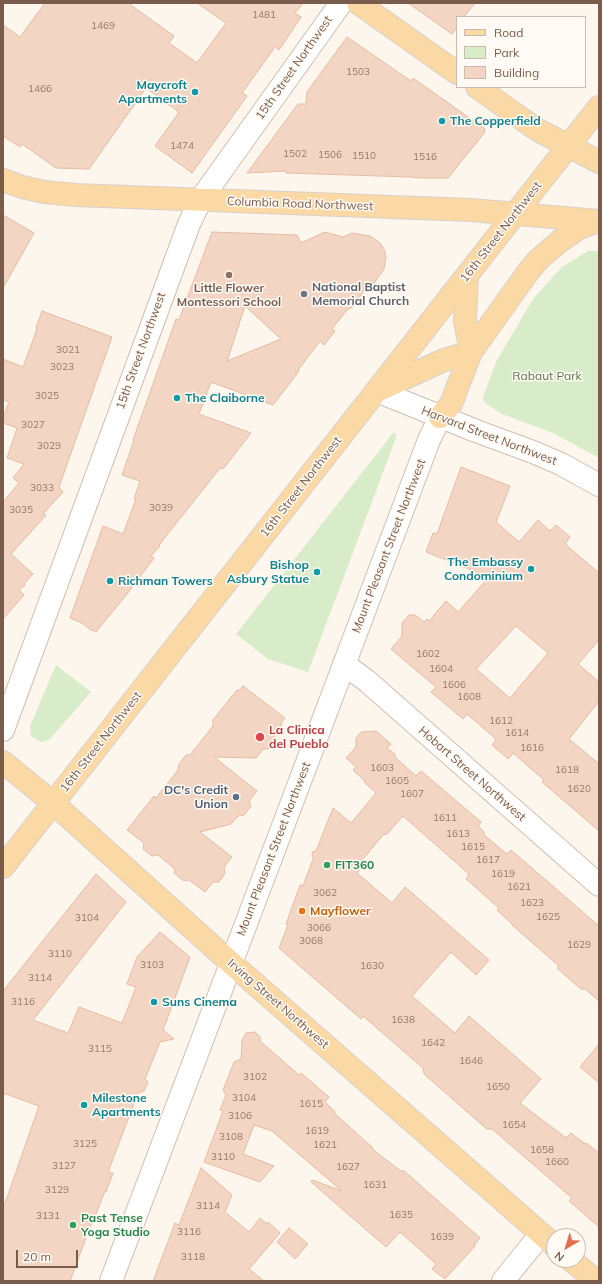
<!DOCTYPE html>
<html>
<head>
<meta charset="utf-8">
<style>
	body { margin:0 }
	#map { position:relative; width:602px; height:1284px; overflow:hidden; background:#fdf6ec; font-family:Mulish,sans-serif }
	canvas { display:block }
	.frame { position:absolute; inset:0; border:4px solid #7a5c4d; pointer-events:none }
	.legend { position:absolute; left:456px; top:16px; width:130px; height:72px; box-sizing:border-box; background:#fffaf3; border:1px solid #cabbb1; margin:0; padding:5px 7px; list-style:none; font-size:12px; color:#7a5c4d }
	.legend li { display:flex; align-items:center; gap:8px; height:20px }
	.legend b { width:20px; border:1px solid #cabbb1 }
	.north { position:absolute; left:546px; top:1228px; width:40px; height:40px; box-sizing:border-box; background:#fffaf3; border:1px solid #cabbb1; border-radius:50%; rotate:218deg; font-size:11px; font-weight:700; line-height:16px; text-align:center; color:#7a5c4d }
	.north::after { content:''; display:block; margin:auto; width:14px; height:18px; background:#e76f51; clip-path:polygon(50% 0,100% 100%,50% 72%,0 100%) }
	.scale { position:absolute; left:16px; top:1250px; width:62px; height:18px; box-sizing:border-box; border:2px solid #7a5c4d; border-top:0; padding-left:5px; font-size:12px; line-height:14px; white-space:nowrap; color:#7a5c4d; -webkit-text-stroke:3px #fffaf3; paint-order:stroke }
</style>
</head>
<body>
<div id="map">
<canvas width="602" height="1284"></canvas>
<div class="frame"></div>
<ul class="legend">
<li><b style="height:5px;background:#fbd9a5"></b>Road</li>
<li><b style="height:11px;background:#d8ecc9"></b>Park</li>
<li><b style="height:11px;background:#f3d5c3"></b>Building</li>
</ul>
<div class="north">N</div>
<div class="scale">20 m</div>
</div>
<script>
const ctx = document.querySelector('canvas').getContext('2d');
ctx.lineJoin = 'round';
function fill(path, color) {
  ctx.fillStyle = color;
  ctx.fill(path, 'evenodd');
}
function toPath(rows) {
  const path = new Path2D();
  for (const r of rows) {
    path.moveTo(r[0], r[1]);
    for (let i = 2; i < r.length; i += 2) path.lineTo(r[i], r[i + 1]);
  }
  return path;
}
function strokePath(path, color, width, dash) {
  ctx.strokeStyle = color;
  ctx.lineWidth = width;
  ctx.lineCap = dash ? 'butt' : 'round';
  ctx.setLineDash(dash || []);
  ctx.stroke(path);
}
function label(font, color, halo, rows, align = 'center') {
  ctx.font = font + ' Mulish,sans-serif';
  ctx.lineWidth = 3;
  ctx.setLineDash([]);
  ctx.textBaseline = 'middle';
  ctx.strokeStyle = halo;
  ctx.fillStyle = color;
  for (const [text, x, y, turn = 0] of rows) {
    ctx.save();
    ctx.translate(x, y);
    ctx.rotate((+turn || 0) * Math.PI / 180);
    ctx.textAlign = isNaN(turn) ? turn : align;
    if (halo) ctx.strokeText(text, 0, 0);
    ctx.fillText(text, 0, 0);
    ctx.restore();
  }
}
const green = toPath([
	[588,251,599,251,599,458,553,433,502,414,485,403,483,397,497,360,533,299,562,267],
	[393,433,396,433,396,438,308,672,268,659,236,634],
	[56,665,91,692,49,740,41,742,31,736,30,726]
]);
const building = toPath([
	[45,3,128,3,174,36,169,43,197,63,226,23,197,3,303,3,295,13,301,17,279,50,275,47,242,93,247,96,192,173,155,146,179,112,146,88,89,169,56,168,22,144,20,147,3,136,3,25,20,37,45,3],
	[408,3,475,3,464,17,457,17,457,27,452,34,408,3],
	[347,37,411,81,413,78,485,129,484,131,485,132,448,178,421,178,410,177,286,173,286,171,247,173,298,104,306,104,307,92,347,37],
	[3,215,34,233,3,288,3,215],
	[212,232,297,235,301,243,325,232,343,237,352,233,370,236,380,243,384,249,386,257,384,269,374,283,366,287,354,306,346,311,332,329,335,331,324,345,320,341,298,370,299,371,273,405,211,382,199,414,251,433,223,469,220,468,159,545,160,546,151,556,154,558,127,594,96,632,93,630,92,631,82,623,70,618,103,526,123,534,136,499,134,499,140,481,122,475,134,440,133,440,176,319,179,320,212,232],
	[245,306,281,339,227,361,245,306],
	[42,311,112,337,59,487,63,492,43,514,46,515,11,554,33,574,24,584,25,585,19,590,24,595,3,619,3,502,19,483,13,478,24,464,7,458,17,428,3,423,3,418,9,402,3,400,3,359,23,367,37,329,36,328,42,311],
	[461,467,510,486,496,522,519,542,538,520,550,531,556,525,570,537,565,544,599,573,599,640,578,664,599,682,599,701,569,739,599,764,599,831,542,782,544,780,513,753,508,759,492,745,496,739,467,714,463,719,431,692,436,687,391,649,402,636,402,623,409,615,415,615,424,622,427,619,429,621,446,601,458,612,489,577,426,552,433,533,437,534,461,467],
	[516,626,548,653,510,698,476,669,516,626],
	[243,686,285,718,281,723,282,725,274,735,275,740,268,749,263,749,256,758,214,757,257,791,249,801,251,806,244,815,238,816,231,824,200,832,232,857,224,867,225,873,219,882,213,882,205,892,189,880,184,881,174,873,175,869,158,855,152,856,143,849,144,843,127,830,154,796,156,798,178,770,179,764,186,755,190,755,213,726,212,725,214,723,212,721,237,690,238,691,243,686],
	[376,731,391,744,387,748,395,754,395,757,416,776,421,771,481,822,478,826,484,832,484,835,507,854,511,850,599,926,599,1001,584,988,582,990,557,968,559,966,512,925,512,924,497,910,499,908,466,879,469,874,403,816,386,835,384,834,357,866,360,869,357,873,392,903,405,887,489,960,476,975,451,952,412,996,455,1033,469,1016,541,1079,520,1103,566,1138,571,1133,585,1144,586,1143,599,1153,599,1227,569,1201,572,1198,492,1129,487,1129,482,1125,424,1074,423,1068,409,1056,363,1016,361,1019,279,948,288,925,286,924,300,885,303,886,313,859,312,852,316,851,333,808,351,823,376,793,364,782,365,781,353,770,356,767,346,758,356,747,356,738,361,732,376,731],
	[96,874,126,902,33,1020,68,1033,79,1007,122,1023,136,987,127,984,137,957,160,932,190,957,163,1030,174,1039,160,1042,145,1079,148,1082,144,1091,138,1093,108,1172,113,1173,106,1192,105,1191,94,1219,93,1219,70,1281,3,1281,3,1209,39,1106,3,1093,3,991,96,874],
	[255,1032,260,1037,260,1041,299,1075,301,1073,329,1097,325,1102,335,1112,334,1113,373,1148,372,1149,402,1172,403,1170,480,1238,474,1245,475,1246,445,1279,432,1269,436,1264,400,1232,386,1247,311,1182,312,1180,342,1191,272,1131,254,1125,243,1154,274,1166,260,1182,204,1162,223,1111,220,1110,226,1095,223,1090,234,1062,241,1059,242,1040,246,1033,255,1032],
	[599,1044,599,1083,580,1067,599,1044],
	[201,1168,232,1195,225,1212,249,1232,260,1218,267,1224,268,1222,280,1233,249,1269,264,1281,153,1281,175,1223,179,1225,201,1168],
	[289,1228,308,1244,295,1259,277,1242,289,1228]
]);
const minor = toPath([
	[377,391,476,431,533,452,561,464,599,485],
	[344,664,367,681,599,885],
	[3,730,189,224,201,199,341,3],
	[111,1281,429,440,440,417],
	[503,1281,541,1234]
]);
const major = toPath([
	[358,3,457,73],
	[477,87,536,129,599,162],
	[3,180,22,187,44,192,76,195,471,210,599,221],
	[381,389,444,360,471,352,465,321,467,276],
	[440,417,451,404,471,352,528,272,538,260,560,241,579,228,596,222],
	[3,762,53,803,231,963,554,1245],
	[3,867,599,107],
	[571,1260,596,1281]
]);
const markers = [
	[195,92,4,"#0f9aa8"],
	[442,121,4,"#0f9aa8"],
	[229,275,4,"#8d6e63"],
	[304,294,4,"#6b7280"],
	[177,398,4,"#0f9aa8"],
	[531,569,4,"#0f9aa8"],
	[317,572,4,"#0f9aa8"],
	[110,581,4,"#0f9aa8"],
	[260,737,5,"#e0444e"],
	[236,797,4,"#5c6f8a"],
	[327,865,4,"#2e9e5b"],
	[302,911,4,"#e8710a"],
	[154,1002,4,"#0f9aa8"],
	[84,1105,4,"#0f9aa8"],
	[73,1225,4,"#2e9e5b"]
];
const numberNames = [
	["1481",264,15],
	["1469",103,26],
	["1503",358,72],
	["1466",40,89],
	["1474",182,146],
	["1502",295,154],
	["1506",330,155],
	["1510",364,156],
	["1516",425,157],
	["3021",68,350],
	["3023",62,367],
	["3025",47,396],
	["3027",33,425],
	["3029",49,446],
	["3033",42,488],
	["3039",161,508],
	["3035",21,510],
	["1602",428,654],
	["1604",441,669],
	["1606",454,685],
	["1608",469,697],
	["1612",501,721],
	["1614",517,733],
	["1616",532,748],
	["1603",382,768],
	["1618",567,770],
	["1605",397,781],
	["1620",579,789],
	["1607",412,794],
	["1611",445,818],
	["1613",458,834],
	["1615",473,847],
	["1617",488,860],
	["1619",503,874],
	["1621",519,887],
	["3062",325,893],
	["1623",532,903],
	["1625",548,917],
	["3104",87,918],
	["3066",319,928],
	["3068",311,941],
	["1629",579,945],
	["3110",60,954],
	["3103",152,965],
	["1630",372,966],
	["3114",40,978],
	["3116",23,1002],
	["1638",403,1020],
	["1642",433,1043],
	["3115",100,1049],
	["1646",471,1061],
	["3102",255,1077],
	["1650",498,1087],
	["3104",244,1098],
	["1615",311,1104],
	["3106",240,1116],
	["1654",514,1125],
	["1619",317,1131],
	["3108",231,1137],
	["3125",85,1144],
	["1621",325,1145],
	["1658",542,1150],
	["3110",223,1157],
	["1660",557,1162],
	["3127",64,1166],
	["1627",348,1167],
	["1631",375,1185],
	["3129",57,1190],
	["3114",208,1206],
	["1635",401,1215],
	["3131",48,1216],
	["3116",189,1232],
	["1639",442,1237],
	["3118",193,1257]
];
const streetNames = [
	["15th Street Northwest",294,68,-55],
	["Columbia Road Northwest",300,204,2],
	["16th Street Northwest",501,232,-52],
	["15th Street Northwest",141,351,-70],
	["Harvard Street Northwest",489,436,21],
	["16th Street Northwest",301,487,-52],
	["Mount Pleasant Street Northwest",389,546,-69],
	["16th Street Northwest",101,742,-52],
	["Hobart Street Northwest",472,774,41],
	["Mount Pleasant Street Northwest",274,849,-69],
	["Irving Street Northwest",278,1004,41]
];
const cultureNames = [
	["Maycroft",187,85,"right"],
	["Apartments",187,99,"right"],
	["The Copperfield",450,121],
	["The Claiborne",185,398],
	["The Embassy",523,562,"right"],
	["Condominium",523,576,"right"],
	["Bishop",309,565,"right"],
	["Asbury Statue",309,579,"right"],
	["Richman Towers",118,581],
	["Suns Cinema",162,1002],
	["Milestone",92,1098],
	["Apartments",92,1112]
];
const worshipNames = [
	["National Baptist",312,287],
	["Memorial Church",312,301]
];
const educationNames = [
	["Little Flower",229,288],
	["Montessori School",229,302]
];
const parkNames = [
	["Rabaut Park",547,376]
];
const healthNames = [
	["La Clinica",269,730],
	["del Pueblo",269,744]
];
const serviceNames = [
	["DC's Credit",228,790],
	["Union",228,804]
];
const leisureNames = [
	["FIT360",335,865],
	["Past Tense",81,1218],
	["Yoga Studio",81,1232]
];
const foodNames = [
	["Mayflower",310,911]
];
fill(green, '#d8ecc9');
fill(building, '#f3d5c3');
strokePath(building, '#e6bba3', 1);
strokePath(minor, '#d1beb0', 24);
strokePath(major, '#dad1cd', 24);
strokePath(minor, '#fff', 22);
strokePath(major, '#fbd9a5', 22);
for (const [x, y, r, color] of markers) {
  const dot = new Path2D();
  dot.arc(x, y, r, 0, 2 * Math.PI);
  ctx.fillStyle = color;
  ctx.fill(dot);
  strokePath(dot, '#fffaf3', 1.5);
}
label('10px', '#987a6a', null, numberNames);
label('12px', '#7a5c4d', '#fffaf3', streetNames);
label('bold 12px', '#0d838f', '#fffaf3', cultureNames, 'left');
label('bold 12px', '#5b616d', '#fffaf3', worshipNames, 'left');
label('bold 12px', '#785e54', '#fffaf3', educationNames);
label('12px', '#537a41', '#fffaf3', parkNames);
label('bold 12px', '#be3a42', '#fffaf3', healthNames, 'left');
label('bold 12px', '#4e5e75', '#fffaf3', serviceNames, 'right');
label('bold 12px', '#27864d', '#fffaf3', leisureNames, 'left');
label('bold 12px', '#c56008', '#fffaf3', foodNames, 'left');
</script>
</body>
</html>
